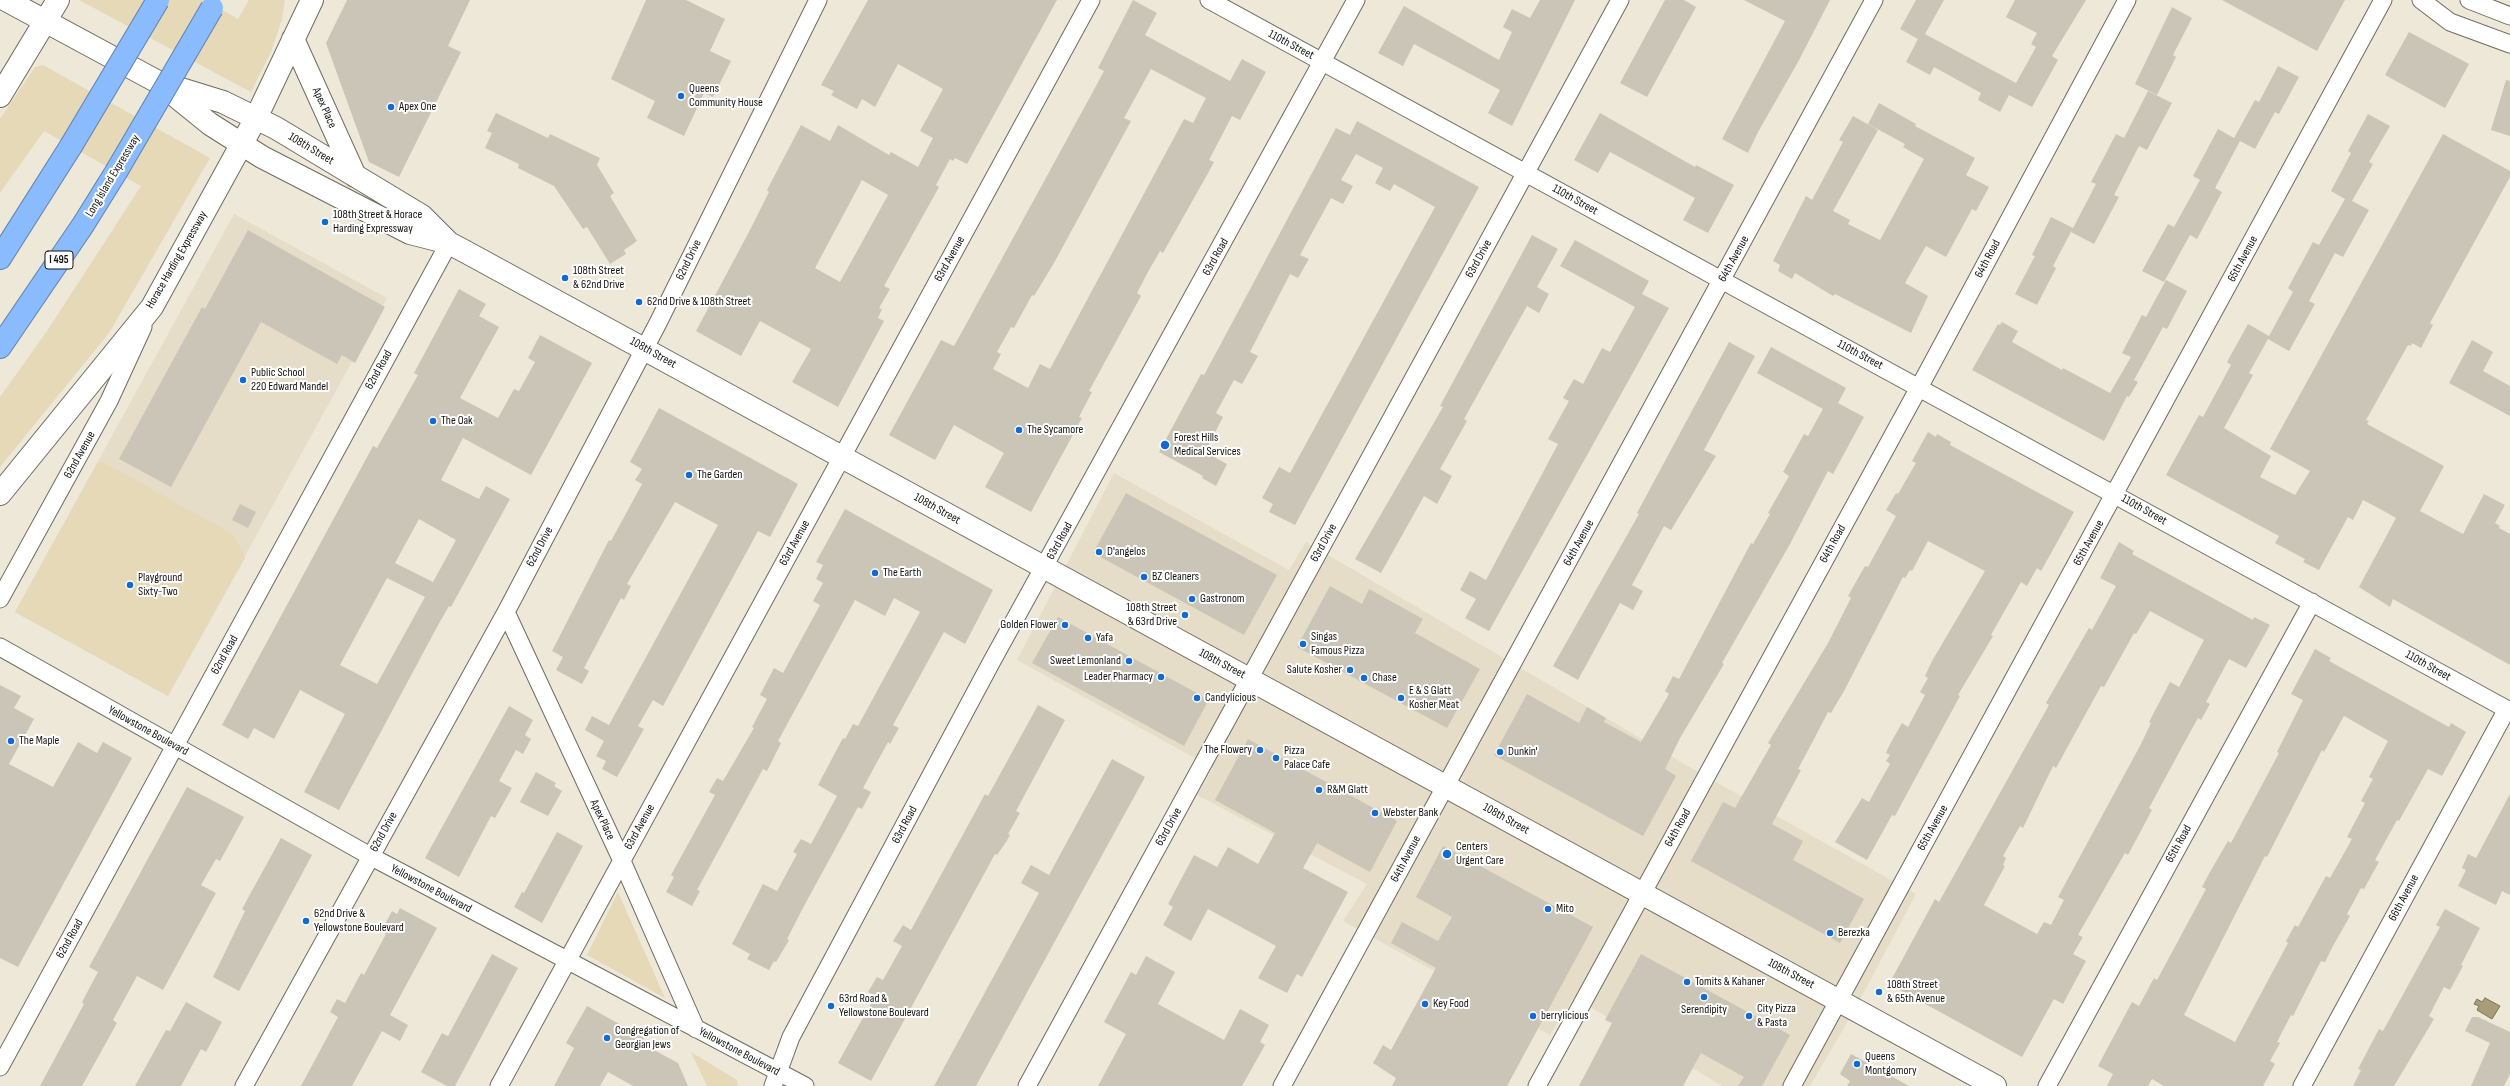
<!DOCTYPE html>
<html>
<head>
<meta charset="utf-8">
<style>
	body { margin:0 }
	canvas { display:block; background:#ede8d8 }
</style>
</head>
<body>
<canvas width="2510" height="1086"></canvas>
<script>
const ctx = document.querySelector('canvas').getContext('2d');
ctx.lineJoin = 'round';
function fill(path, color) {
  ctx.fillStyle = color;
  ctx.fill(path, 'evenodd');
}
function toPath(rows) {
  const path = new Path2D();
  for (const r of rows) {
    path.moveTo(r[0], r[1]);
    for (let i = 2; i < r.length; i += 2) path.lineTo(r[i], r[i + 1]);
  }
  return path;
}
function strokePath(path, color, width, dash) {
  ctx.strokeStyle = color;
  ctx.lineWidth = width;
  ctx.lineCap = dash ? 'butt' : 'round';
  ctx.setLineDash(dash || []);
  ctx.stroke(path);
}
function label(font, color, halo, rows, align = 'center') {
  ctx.font = font + ' "Sofia Sans Condensed",sans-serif';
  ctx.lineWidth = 4;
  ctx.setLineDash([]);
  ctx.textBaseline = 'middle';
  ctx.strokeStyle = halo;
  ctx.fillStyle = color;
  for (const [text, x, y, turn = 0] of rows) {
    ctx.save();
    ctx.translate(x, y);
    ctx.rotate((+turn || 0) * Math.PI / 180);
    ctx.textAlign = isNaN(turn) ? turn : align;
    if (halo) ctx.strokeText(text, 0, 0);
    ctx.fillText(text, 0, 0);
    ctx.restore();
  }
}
const built = toPath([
	[234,214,387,298,168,696,15,612],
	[1114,473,1289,570,1306,542,1698,772,1916,894,1855,1009,1810,1086,1722,1086,1574,997,1550,1035,1343,921,1367,884,1197,795,1213,768,1017,660]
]);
const green = toPath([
	[79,0,205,0,238,19,249,0,285,0,282,19,271,52,251,92],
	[43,65,210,158,109,333,0,467,0,397,47,331,141,186,44,131,0,193,0,119,35,67],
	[98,462,105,463,234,535,245,558,168,696,15,612],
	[618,892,665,998,587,955],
	[691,1052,737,1080,738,1086,707,1086]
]);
const water = toPath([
	[2485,998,2500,1006,2492,1019,2477,1010,2479,1006,2474,1004,2477,999,2482,1002,2485,998]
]);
const building = toPath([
	[347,0,470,0,448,46,461,52,399,177,369,162,326,43],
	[646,0,686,0,725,19,710,51,731,61,713,97,704,93,684,136,647,118,655,101,611,79],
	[868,0,1057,0,967,164,955,158,953,161,950,159,936,185,939,187,884,286,890,289,879,308,882,309,878,318,884,321,838,407,792,382,811,349,760,321,741,356,696,331,750,230,769,192,767,190,801,125,830,141,838,125,889,155,891,152,918,167,933,138,920,131,943,89,898,64,875,107,862,99,857,109,831,95,834,91,821,85],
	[862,180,888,195,840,282,815,268],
	[1133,0,1157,13,1145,35,1230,81,1242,59,1266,72,1240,120,1232,116,1209,160,1214,162,1207,175,1163,253,1160,251,1148,272,1137,293,1141,296,1089,391,1092,392,1079,417,1082,418,1031,512,985,487,1004,453,954,425,935,460,889,435,941,340,954,346,964,328,1096,86,1104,71,1098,68],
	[1151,69,1206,98,1193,123,1184,119,1050,369,1040,364,1028,388,993,369,1001,354,997,352,1011,327,1014,328,1032,295,1034,296,1054,263,1131,121,1124,118],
	[1540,0,1575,0,1512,126,1488,113,1500,90,1414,44,1403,66,1378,53,1404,6,1499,60,1512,32,1503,27,1512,9,1530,18],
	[1665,0,1684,0,1696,7,1647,97,1620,83],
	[1744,0,1830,0,1798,62,1758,132,1748,153,1722,139,1785,21],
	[1916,0,1944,0,1925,34,2016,83,2036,47,2031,44,2037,33,2006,17,2015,0,2086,0,2052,56,2058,60,2032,107,2009,95,2000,112,1978,100,1981,93,1934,67,1930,75,1906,62,1918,39,1900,29],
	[2222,0,2345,0,2317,51],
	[2172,7,2192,18,2173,55,2176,57,2157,95,2135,84],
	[2409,32,2469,64,2445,108,2385,75],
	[2278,66,2299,77,2279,114,2275,112,2255,149,2240,141,2215,188,2222,192,2197,239,2190,235,2164,282,2142,271,2168,224,2174,227,2200,180,2193,176,2218,129,2234,138,2255,100,2259,102],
	[2506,80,2510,81,2510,136,2491,130],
	[2148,91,2172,103,2147,150,2139,146,2114,195,2119,197,2094,244,2071,232,2096,184,2091,182,2116,134,2124,138],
	[1879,103,1916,124,1915,126,1975,158,1966,175,1989,187,1976,211,1972,209,1946,257,1926,246,1905,283,1928,296,1911,333,1835,294,1833,296,1795,273,1792,279,1778,271,1780,265,1773,261,1806,196,1812,200,1843,142,1839,140,1853,116,1878,130,1833,211,1850,220,1848,224,1880,240,1924,159,1903,147,1905,144,1868,124],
	[496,113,548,138,550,134,600,158,597,165,614,193,610,196,637,241,624,250,626,254,610,264,587,227,583,229,554,186,518,168,519,164,485,148,492,133,487,131],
	[1600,113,1695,167,1696,165,1734,185,1708,233,1683,220,1695,198,1610,152,1598,173,1574,160],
	[2368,114,2390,126,2369,162,2373,164,2352,201,2369,210,2343,257,2335,253,2309,301,2315,304,2289,351,2268,339,2249,373,2253,375,2224,428,2271,456,2260,477,2295,495,2310,471,2270,449,2443,134,2510,171,2510,177,2430,323,2433,325,2421,348,2412,343,2411,346,2408,345,2366,420,2369,421,2367,424,2444,466,2420,511,2463,534,2484,494,2505,505,2495,523,2500,526,2499,528,2510,534,2510,665,2393,599,2390,607,2359,587,2396,518,2382,510,2363,500,2353,520,2348,517,2319,570,2303,562,2305,559,2275,543,2279,536,2166,475,2199,415,2203,417,2231,365,2227,362,2248,324,2269,336,2293,292,2288,288,2313,242,2319,245,2345,199,2331,191,2351,153,2348,151],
	[1357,121,1479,187,1295,525,1269,512,1273,504,1262,498,1279,467,1290,473,1435,207,1394,184,1390,191,1375,183,1383,168,1356,154,1341,180,1353,186,1343,204,1331,198,1300,255,1309,259,1298,278,1290,274,1250,352,1258,356,1242,384,1234,380,1216,413,1223,417,1205,452,1227,464,1216,486,1202,478,1203,476,1159,452,1201,374,1204,375,1224,338,1336,128,1350,135],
	[2051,217,2073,228,2053,266,2056,268,2037,305,2015,294,2035,256,2032,255],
	[248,230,385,307,355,363,342,355,337,364,261,322,171,487,119,459,202,307,205,309],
	[1532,235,1558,249,1537,287,1549,294,1539,313,1527,306,1464,419,1467,421,1440,469,1452,476,1437,504,1424,496,1381,573,1355,559,1443,407,1440,406],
	[1575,240,1649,281,1642,294,1669,308,1489,631,1465,618,1476,599,1460,590,1470,571,1486,580,1558,444,1548,439,1569,401,1563,398,1574,379,1583,384,1602,348,1610,352,1635,307,1560,266],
	[2166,280,2187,291,2167,329,2163,327,2134,380,2138,382,2129,397,2127,396,2104,441,1972,370,1998,324,2000,325,2002,322,2018,331,2012,342,2062,370,2063,368,2110,393,2131,357,2122,353,2142,315,2146,317],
	[459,289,486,304,479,316,499,327,460,398,498,418,514,389,519,391,535,362,528,358,540,335,592,363,531,475,463,438,441,480,479,499,486,486,510,499,451,607,449,606,437,627,339,810,304,792,345,714,300,690,274,739,254,728,248,739,222,725,373,446,377,448,418,375,414,373],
	[419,519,456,540,433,582,395,563],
	[387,578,425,597,377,684,340,665],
	[2472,340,2493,352,2483,371,2510,386,2510,416,2449,383],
	[1729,342,1755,356,1704,450,1716,456,1671,530,1664,526,1632,585,1643,591,1633,610,1620,603,1578,680,1553,666,1639,514,1637,513],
	[1771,347,1846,388,1838,403,1864,417,1833,474,1828,471,1790,544,1722,663,1724,664,1680,738,1665,769,1676,776,1643,836,1494,755,1527,694,1579,723,1587,707,1606,718,1604,722,1641,742,1669,694,1665,691,1673,676,1679,679,1751,543,1753,544,1770,514,1768,513,1789,476,1783,472,1804,434,1808,436,1823,409,1757,373],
	[659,408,798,484,770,537,758,531,663,706,653,700,638,726,644,729,617,777,602,769,606,761,596,756,604,741,585,730,592,716,609,725,718,525,675,502,627,584,631,586,624,600,621,598,584,668,589,671,582,684,556,670,563,657,552,651,609,540,611,541,642,484,635,480,642,469,630,462],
	[1928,432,1936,437,1937,434,1951,442,1950,445,2074,512,2041,571,2037,568,2027,586,2021,582,2008,605,1991,635,1993,636,1958,695,1960,696,1903,801,1895,816,1892,815,1867,860,1835,842,1862,798,1869,802,1877,787,1890,764,1886,761,1890,755,1886,753,1889,746,1902,723,1908,727,1925,695,1920,692,1928,678,1925,676,1932,661,1985,571,1928,541,1912,571,1910,570,1905,578,1903,577,1844,691,1831,713,1828,712,1813,741,1798,769,1801,770,1772,824,1803,841,1793,860,1864,899,1840,943,1691,861,1723,802,1735,808,1771,745,1768,743,1828,643,1851,598,1848,596,1865,566,1868,567,1896,516,1886,510,1896,493,1898,494,1916,463,1912,461],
	[1126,493,1277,575,1244,635,1093,553],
	[240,504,256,512,248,528,232,520],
	[845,509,993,590,965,644,944,632,893,725,899,728,890,744,888,742,863,788,871,792,862,809,858,807,804,906,787,939,789,940,776,962,774,961,769,970,747,959,750,954,732,944,763,884,777,891,797,854,793,852,801,839,811,844,817,833,837,796,818,785,843,738,845,739,853,724,858,726,920,612,894,598,885,616,855,600,778,741,781,743,767,771,763,769,697,890,700,891,692,906,666,892,674,877,671,875,715,795,709,792,717,778,723,781,754,728,752,727,767,699,760,695,774,668,783,673,820,605,813,601,823,583,816,579,823,565,816,562],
	[2119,542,2134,551,2132,554,2253,620,2254,617,2270,625,2246,668,2229,659,2206,702,2210,704,2201,720,2198,718,2182,747,2149,808,2152,810,2128,855,2125,853,2078,935,2083,937,2073,954,2086,961,2063,1004,2054,999,2022,1057,1889,984,1935,899,1939,902,2049,705,2046,703,2089,628,2092,630,2116,586,2100,578],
	[2150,611,2204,640,2179,687,2170,682,2149,722,2151,723,2141,744,2058,897,2064,900,2051,925,2044,922,2037,934,1984,905,2005,866,2003,865,2006,858,2003,856,2020,826,2023,828,2053,766,2056,768,2101,686,2104,687,2134,633,2136,634],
	[1330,586,1362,604,1369,589,1423,619,1415,633,1480,669,1447,728,1297,647],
	[1058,617,1204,697,1207,703,1184,746,1032,663],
	[2315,649,2331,658,2329,661,2449,727,2451,723,2466,732,2442,776,2428,769,2399,821,2397,820,2375,860,2379,862,2364,889,2361,888,2347,914,2350,916,2333,946,2325,962,2321,961,2293,1016,2291,1015,2277,1042,2280,1043,2270,1061,2275,1064,2263,1086,2164,1086,2152,1079,2148,1086,2107,1086,2113,1074,2098,1066,2132,1002,2139,1006,2154,978,2157,980,2206,889,2202,887,2210,872,2228,841,2231,843,2279,753,2277,752,2303,700,2291,694],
	[2344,716,2388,741,2369,777,2373,779,2361,801,2365,803,2347,837,2352,839,2330,878,2326,876,2298,927,2295,925,2286,941,2288,943,2235,1042,2184,1015,2265,856,2267,857,2322,750,2324,752],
	[0,685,21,696,14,708,34,719,9,764,53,787,78,742,97,753,103,742,132,758,18,967,0,958],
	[1038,705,1065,720,1016,811,1020,813,1008,834,1010,835,1006,842,997,855,995,854,871,1081,838,1063,875,996,868,992,877,977,883,980,902,946,893,941,903,925,911,930,985,794,988,796],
	[509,706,533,720,525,735,531,739,523,754,516,750,499,781,512,788,495,818,491,816,459,877,425,858],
	[1248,739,1397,821,1370,872,1317,843,1303,868,1348,892,1302,977,1297,974,1287,993,1258,978,1276,946,1208,909,1191,941,1163,925,1173,907,1168,904,1194,855,1217,867,1228,847,1258,864,1275,833,1215,800],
	[1112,759,1145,777,1078,899,976,1086,934,1086,1039,893,1021,883,1031,865,1049,875],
	[536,772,556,783,554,786,562,791,548,816,520,802],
	[187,787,244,817,220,861,216,859,201,885,216,893,163,990,137,976,113,1020,117,1023,82,1086,40,1086,84,1004,82,1002,98,972,89,967],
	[2510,794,2510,895,2502,891,2496,905,2458,886,2466,870,2462,868,2468,854,2476,858],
	[557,832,583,846,542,923,514,907,522,892,524,893],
	[281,838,312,855,239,991,213,977,245,911,242,909],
	[1443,846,1593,927,1507,1086,1392,1086,1396,1078,1373,1063,1383,1045,1391,1050,1436,968,1391,943,1402,922,1438,941,1452,917,1416,897],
	[400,908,437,928,390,1015,408,1025,400,1041,382,1031,352,1086,301,1086,338,1017,330,1012,337,999,345,1003,361,973,364,975,386,934,381,932,392,911,397,914],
	[2445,909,2480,928,2461,965,2463,966,2450,990,2444,987,2429,1016,2434,1019,2394,1086,2353,1086,2361,1070,2358,1069,2379,1029,2383,1031,2440,927,2436,925],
	[492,954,518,968,455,1086,447,1086,421,1072,442,1033,448,1036],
	[1641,954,1790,1035,1762,1086,1738,1086,1744,1077,1701,1053,1683,1086,1579,1086,1612,1023,1605,1020],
	[1146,956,1175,972,1158,1004,1224,1040,1240,1009,1269,1025,1260,1042,1265,1045,1242,1086,1098,1086,1126,1034,1104,1022,1131,972,1136,975],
	[186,1002,222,1022,206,1052,201,1049,181,1086,135,1086,166,1030,170,1031],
	[587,1006,644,1038,641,1043,678,1063,688,1086,633,1086,608,1072,600,1086,554,1086,574,1048,566,1043],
	[2472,1017,2478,1017,2510,1032,2510,1074,2504,1086,2471,1086,2490,1043,2465,1031],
	[1851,1054,1909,1086,1847,1086,1850,1081,1840,1074]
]);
const street = toPath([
	[1209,0,2510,711],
	[2421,0,2450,22,2510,44],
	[2469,0,2510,16],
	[0,599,109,401,143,327],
	[506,612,622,861,696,1029],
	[0,647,370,856,805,1086],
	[0,1067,449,243],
	[244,1086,506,612,658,323,818,0],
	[499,1086,1091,0],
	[773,1086,791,1037,992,661,1356,0],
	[1027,1086,1620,0],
	[1282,1086,1874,0],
	[1537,1086,1928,371,2127,0],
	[1792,1086,2383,0],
	[2047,1086,2312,602],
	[2302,1086,2507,709]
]);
const secondary = toPath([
	[6,0,158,82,210,124,262,157,410,233,449,243,466,252,1995,1086],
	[293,39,355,176],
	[168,85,223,102,276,128,422,216,448,242],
	[0,96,58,0],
	[0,494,152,307,256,118,312,0]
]);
const highway = toPath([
	[0,258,71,146],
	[0,347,83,225,116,172]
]);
const highwayBridge = toPath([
	[71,146,158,0],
	[116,172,212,8]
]);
const markers = [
	[681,96,4,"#126bd4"],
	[391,107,4,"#126bd4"],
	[325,222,4,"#126bd4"],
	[565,278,4,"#126bd4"],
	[639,302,4,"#126bd4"],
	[243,380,4,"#126bd4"],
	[433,421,4,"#126bd4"],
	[1019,430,4,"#126bd4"],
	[1165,445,5,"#126bd4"],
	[689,475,4,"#126bd4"],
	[1099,552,4,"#126bd4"],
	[875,573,4,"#126bd4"],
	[1144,577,4,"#126bd4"],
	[130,585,4,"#126bd4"],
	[1192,599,4,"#126bd4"],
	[1185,615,4,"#126bd4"],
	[1065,625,4,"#126bd4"],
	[1088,638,4,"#126bd4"],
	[1303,644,4,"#126bd4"],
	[1129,661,4,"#126bd4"],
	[1350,670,4,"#126bd4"],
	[1161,677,4,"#126bd4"],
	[1364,678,4,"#126bd4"],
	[1197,698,4,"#126bd4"],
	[1401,698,4,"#126bd4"],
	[11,741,4,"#126bd4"],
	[1260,750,4,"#126bd4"],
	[1500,752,4,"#126bd4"],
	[1276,758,4,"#126bd4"],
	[1319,790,4,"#126bd4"],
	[1375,813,4,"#126bd4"],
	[1447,854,5,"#126bd4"],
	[1548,909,4,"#126bd4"],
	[306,921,4,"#126bd4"],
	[1830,933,4,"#126bd4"],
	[1687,982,4,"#126bd4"],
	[1879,992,4,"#126bd4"],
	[1704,997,4,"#126bd4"],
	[1425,1004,4,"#126bd4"],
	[831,1006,4,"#126bd4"],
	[1533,1016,4,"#126bd4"],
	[1749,1016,4,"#126bd4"],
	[607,1038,4,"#126bd4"],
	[1857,1064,4,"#126bd4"]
];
const shields = [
	[59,260,28]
];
const shieldNames = [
	["I 495",59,260]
];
const streetNames = [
	["110th Street",1291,45,28],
	["Apex Place",324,108,66],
	["108th Street",311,149,31],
	["Long Island Expressway",113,176,-59],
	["110th Street",1575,200,29],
	["63rd Road",1216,257,-61],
	["63rd Avenue",950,259,-61],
	["63rd Drive",1479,259,-61],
	["64th Avenue",1734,259,-61],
	["64th Road",1988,259,-62],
	["65th Avenue",2243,259,-62],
	["Horace Harding Expressway",177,260,-60],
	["62nd Drive",689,260,-64],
	["108th Street",653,353,29],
	["110th Street",1860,355,28],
	["62nd Road",379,370,-61],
	["62nd Avenue",80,455,-61],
	["108th Street",937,509,29],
	["110th Street",2144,510,29],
	["63rd Road",1060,541,-61],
	["63rd Avenue",795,543,-61],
	["63rd Drive",1324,543,-61],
	["64th Avenue",1579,543,-61],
	["65th Avenue",2089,543,-61],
	["64th Road",1833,544,-61],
	["62nd Drive",540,547,-62],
	["62nd Road",225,655,-61],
	["108th Street",1222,664,28],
	["110th Street",2428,666,29],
	["Yellowstone Boulevard",148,731,29],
	["108th Street",1506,819,29],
	["Apex Place",602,820,65],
	["63rd Road",905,825,-62],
	["63rd Avenue",640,827,-61],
	["63rd Drive",1169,827,-61],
	["64th Road",1678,828,-61],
	["65th Avenue",1933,828,-61],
	["62nd Drive",384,832,-61],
	["65th Road",2179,844,-61],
	["64th Avenue",1406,859,-62],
	["Yellowstone Boulevard",431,889,28],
	["66th Avenue",2404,898,-62],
	["62nd Road",70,939,-61],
	["108th Street",1791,974,28],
	["Yellowstone Boulevard",739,1052,28]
];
const poiNames = [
	["Queens",689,89],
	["Community House",689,103],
	["Apex One",399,107],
	["108th Street & Horace",333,215],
	["Harding Expressway",333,229],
	["108th Street",573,271],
	["& 62nd Drive",573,285],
	["62nd Drive & 108th Street",647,302],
	["Public School",251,373],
	["220 Edward Mandel",251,387],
	["The Oak",441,421],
	["The Sycamore",1027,430],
	["Forest Hills",1174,438],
	["Medical Services",1174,452],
	["The Garden",697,475],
	["D'angelos",1107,552],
	["The Earth",883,573],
	["BZ Cleaners",1152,577],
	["Playground",138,578],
	["Sixty-Two",138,592],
	["Gastronom",1200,599],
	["108th Street",1177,608,"right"],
	["& 63rd Drive",1177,622,"right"],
	["Golden Flower",1057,625,"right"],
	["Singas",1311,637],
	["Famous Pizza",1311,651],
	["Yafa",1096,638],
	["Sweet Lemonland",1121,661,"right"],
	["Salute Kosher",1342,670,"right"],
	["Leader Pharmacy",1153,677,"right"],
	["Chase",1372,678],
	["E & S Glatt",1409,691],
	["Kosher Meat",1409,705],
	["Candylicious",1205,698],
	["The Maple",19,741],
	["The Flowery",1252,750,"right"],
	["Pizza",1284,751],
	["Palace Cafe",1284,765],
	["Dunkin'",1508,752],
	["R&M Glatt",1327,790],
	["Webster Bank",1383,813],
	["Centers",1456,847],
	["Urgent Care",1456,861],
	["Mito",1556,909],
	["62nd Drive &",314,914],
	["Yellowstone Boulevard",314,928],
	["Berezka",1838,933],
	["Tomits & Kahaner",1695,982],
	["108th Street",1887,985],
	["& 65th Avenue",1887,999],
	["63rd Road &",839,999],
	["Yellowstone Boulevard",839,1013],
	["Key Food",1433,1004],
	["City Pizza",1757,1009],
	["& Pasta",1757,1023],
	["Serendipity",1704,1010,"center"],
	["berrylicious",1541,1016],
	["Congregation of",615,1031],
	["Georgian Jews",615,1045],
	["Queens",1865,1057],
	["Montgomory",1865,1071]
];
fill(built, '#e5ddc7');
fill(green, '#e5d9b7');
fill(water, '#a99d78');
strokePath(water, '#7d7458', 1);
fill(building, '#cac5b6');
strokePath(street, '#6f6b5d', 19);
strokePath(secondary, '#6f6b5d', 24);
strokePath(highway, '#6180ab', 24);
strokePath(street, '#fff', 17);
strokePath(secondary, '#fff', 22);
strokePath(highway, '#8abbff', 22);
strokePath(highwayBridge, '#6180ab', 24, []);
strokePath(highwayBridge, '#8abbff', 22);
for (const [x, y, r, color] of markers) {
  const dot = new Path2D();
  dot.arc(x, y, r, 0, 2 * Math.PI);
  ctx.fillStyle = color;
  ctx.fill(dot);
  strokePath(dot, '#fff', 1.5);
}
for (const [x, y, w] of shields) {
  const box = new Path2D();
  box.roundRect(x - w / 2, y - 9, w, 18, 3);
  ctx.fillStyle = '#fff';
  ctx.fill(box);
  strokePath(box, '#15130e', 1);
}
label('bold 11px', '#15130e', null, shieldNames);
label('12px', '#15130e', '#fff', streetNames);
label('12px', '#15130e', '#fff', poiNames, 'left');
</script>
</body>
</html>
